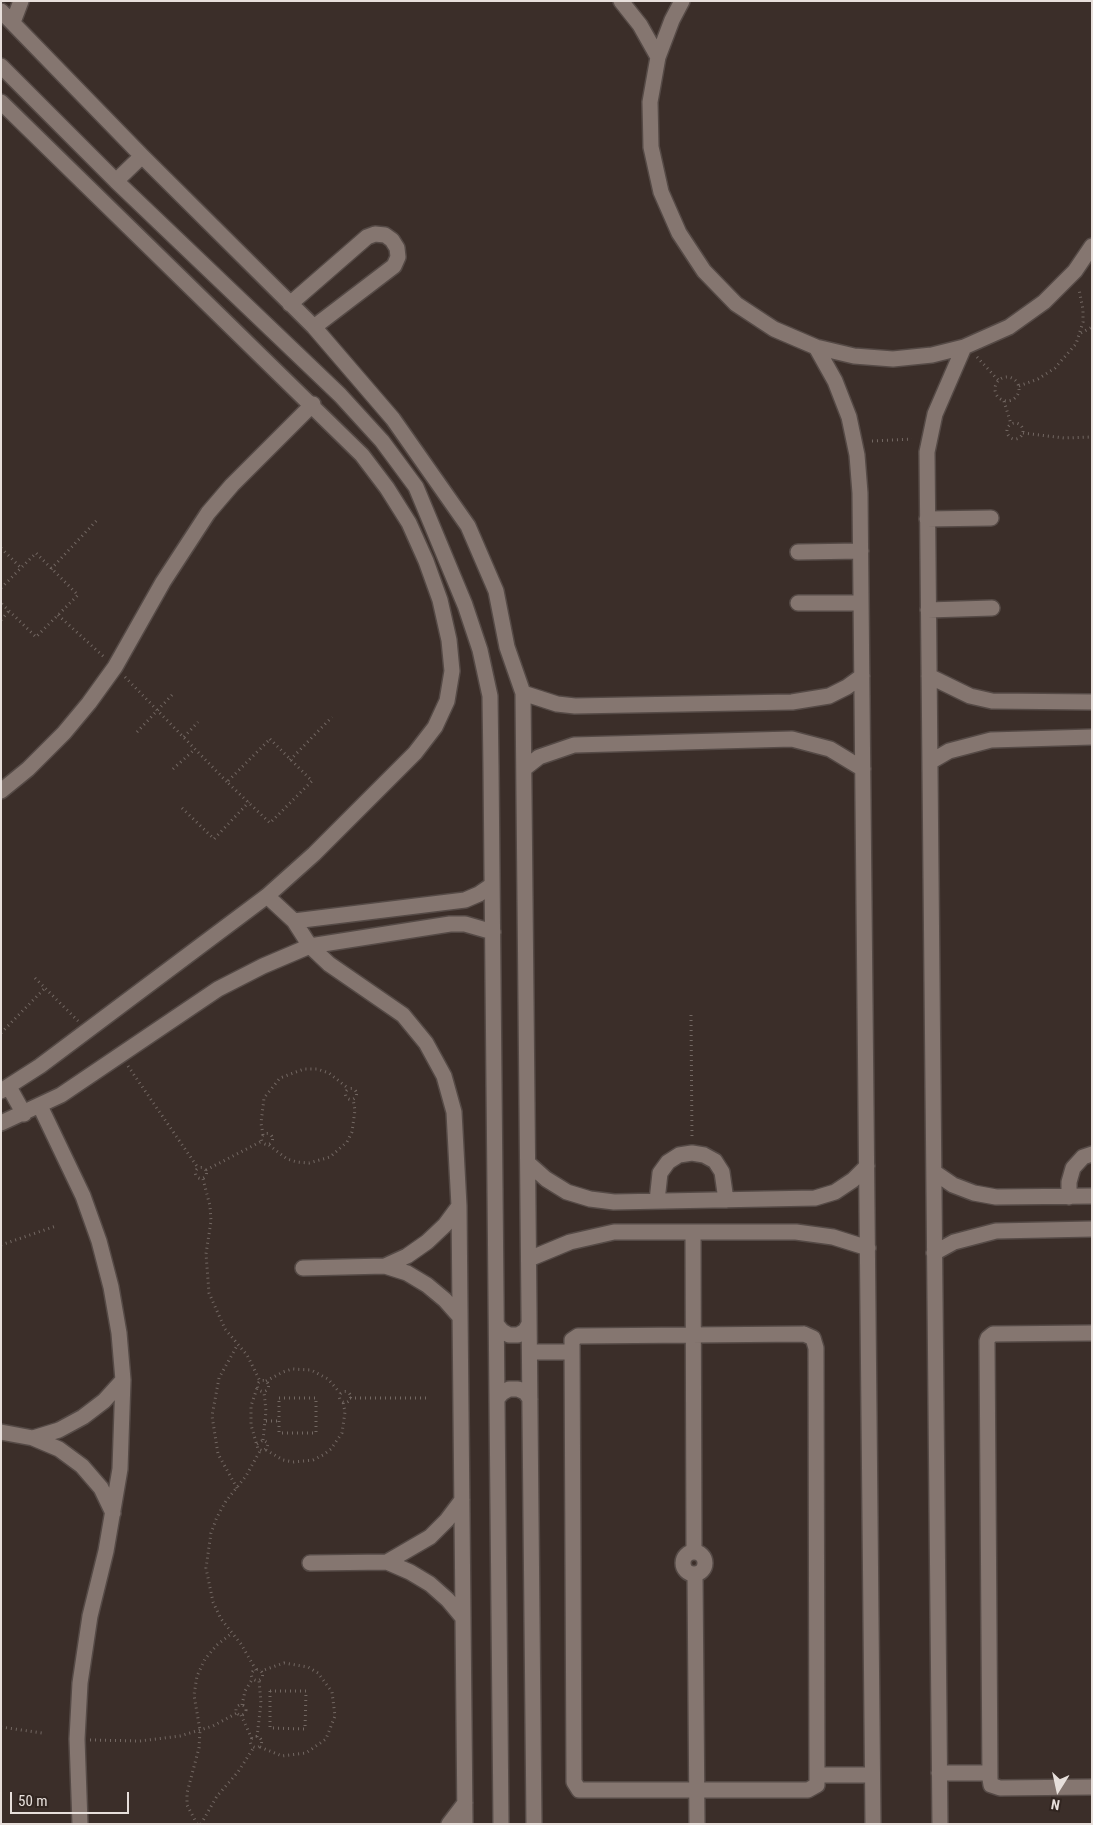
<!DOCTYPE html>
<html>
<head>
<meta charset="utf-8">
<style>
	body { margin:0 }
	#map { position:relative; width:1093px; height:1825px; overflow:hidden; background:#3b2e29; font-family:"Roboto Condensed",sans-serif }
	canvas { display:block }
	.frame { position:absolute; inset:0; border:2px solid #e7dfdb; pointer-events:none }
	.north { position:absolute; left:1033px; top:1765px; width:50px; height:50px; -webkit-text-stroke:4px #312520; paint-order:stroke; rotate:190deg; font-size:14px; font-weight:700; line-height:20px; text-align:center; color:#e7dfdb }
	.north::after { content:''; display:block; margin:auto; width:18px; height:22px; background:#e7dfdb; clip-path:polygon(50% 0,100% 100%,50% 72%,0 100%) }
	.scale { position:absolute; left:10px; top:1792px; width:119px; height:22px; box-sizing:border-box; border:2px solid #e7dfdb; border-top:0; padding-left:6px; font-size:15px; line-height:18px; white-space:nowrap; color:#e7dfdb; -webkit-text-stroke:4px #312520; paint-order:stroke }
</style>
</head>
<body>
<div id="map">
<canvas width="1093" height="1825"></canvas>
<div class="frame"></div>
<div class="north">N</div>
<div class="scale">50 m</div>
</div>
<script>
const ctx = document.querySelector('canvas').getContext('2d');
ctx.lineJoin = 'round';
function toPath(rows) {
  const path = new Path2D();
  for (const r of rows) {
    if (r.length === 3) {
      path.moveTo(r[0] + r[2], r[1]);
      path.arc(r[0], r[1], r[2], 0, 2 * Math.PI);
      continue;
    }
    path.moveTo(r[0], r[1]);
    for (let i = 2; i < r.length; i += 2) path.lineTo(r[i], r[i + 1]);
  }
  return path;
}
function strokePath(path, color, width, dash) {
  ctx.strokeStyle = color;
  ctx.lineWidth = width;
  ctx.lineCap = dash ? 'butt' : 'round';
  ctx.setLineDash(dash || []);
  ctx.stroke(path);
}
const path = toPath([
	[1081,333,1092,327],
	[977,357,999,381],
	[1007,389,12],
	[1019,386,1038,379,1055,368,1076,344,1083,322,1083,310,1079,289],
	[1004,401,1011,424],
	[1015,431,8],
	[1023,433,1064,438,1092,437],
	[872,441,912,439],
	[1,548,21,568],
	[51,569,98,519],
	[1,588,36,553,78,595,36,637,1,603],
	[58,615,104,657],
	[1,620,9,611],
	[125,677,227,782],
	[137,732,172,695],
	[184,737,198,722],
	[270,739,312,781,270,823,227,782,270,739],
	[290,760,332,717],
	[173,769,195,749],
	[182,808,214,839,249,802],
	[35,978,78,1021],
	[691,1015,692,1140],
	[1,1033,45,988],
	[128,1066,198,1168],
	[351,1094,5.5],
	[267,1139,5.5],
	[263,1135,261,1123,264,1098,280,1078,304,1069,317,1069,329,1073,349,1089],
	[269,1145,287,1159,297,1162,309,1163,330,1157,347,1142,352,1132,355,1110,353,1099],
	[201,1173,5.5],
	[206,1170,262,1141],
	[203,1179,210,1206,211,1221,206,1254,209,1293,225,1329,247,1355,260,1381],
	[1,1245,56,1226],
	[263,1386,5.5],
	[266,1381,283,1372,292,1369,311,1370,328,1379,340,1393],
	[345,1397,5.5],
	[279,1398,316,1398,316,1433,279,1433,279,1398],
	[350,1398,426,1398],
	[266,1421,279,1421],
	[263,1440,266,1411,264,1392],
	[257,1444,263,1440,268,1443,267,1448,263,1451,258,1449,251,1425,251,1406,257,1388],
	[266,1450,283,1460,293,1462,313,1460,323,1455,331,1449,342,1433,345,1412,343,1402],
	[237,1488,218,1454,212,1416,219,1378,238,1344],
	[257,1675,5.5],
	[256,1670,241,1644,221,1619,213,1602,206,1568,211,1533,217,1517,226,1501,246,1476,260,1451],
	[270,1691,306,1691,305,1729,270,1728,270,1691],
	[241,1710,5],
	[242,1705,245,1691,253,1678],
	[241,1715,252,1739],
	[1,1727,42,1733],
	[256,1742,5.5],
	[257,1737,261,1703,259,1680],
	[90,1740,140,1741,180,1736,213,1726,237,1713],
	[260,1747,282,1756,306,1753,326,1739,335,1716,332,1692,318,1673,308,1667,284,1663,261,1671],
	[197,1824,187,1805,187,1793,199,1748,200,1730,194,1695,197,1676,205,1659,217,1645,232,1633],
	[201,1824,217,1796,238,1772,254,1747]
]);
const minor = toPath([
	[621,1,640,25,658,57],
	[682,1,672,20,658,57,650,102,651,147,661,192,679,233,704,271,736,304,774,329,816,347,854,356,893,359,932,355,964,347,1009,327,1044,302,1075,271,1092,246],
	[1,11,142,156,314,327,393,419,468,526,496,591,507,647,523,693,534,1824],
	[13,22,21,1],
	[1,66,116,181,340,395,382,441,416,487,465,605,480,650,490,696,491,767,501,1824],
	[1,102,362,455,387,488,409,523,426,561,440,600,449,640,452,671,447,701,435,727,415,753,314,854,267,896,40,1066,1,1091],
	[116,181,142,156],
	[290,304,367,237,375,234,385,235,392,240,397,248,398,257,394,266,314,327],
	[816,347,835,381,849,417,857,455,860,493,873,1824],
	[927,519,991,518],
	[798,552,861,551],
	[798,603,861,603],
	[928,610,992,608],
	[929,676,970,696,992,701,1092,702],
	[523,693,557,704,575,706,792,702,829,696,847,687,862,676],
	[930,762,949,751,991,740,1092,737],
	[525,768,539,757,574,745,792,739,830,749,863,769],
	[1,791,28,769,64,733,89,703,115,667,163,582,208,513,232,485,313,404],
	[267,896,294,921,310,946,329,964,403,1015,426,1043,444,1076,454,1112,459,1206,465,1824],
	[294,921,465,900,479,894,492,885],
	[9,1087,24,1114],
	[40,1106,83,1196,99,1241,111,1287,119,1333,123,1380,120,1469,106,1551,90,1616,80,1683,77,1739,80,1824],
	[1,1123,61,1095,218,989,263,966,310,946,450,924,465,924,493,932],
	[528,1163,546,1179,567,1192,590,1199,614,1202,815,1198,835,1192,853,1180,867,1166],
	[934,1172,953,1185,974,1193,996,1197,1092,1196],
	[1069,1197,1069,1182,1073,1168,1083,1157,1092,1154],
	[657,1201,660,1173,668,1162,679,1155,692,1153,704,1155,715,1161,722,1172,726,1200],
	[693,1232,694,1552],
	[934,1253,954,1242,996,1231,1092,1229],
	[529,1259,570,1242,614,1232,796,1232,833,1237,868,1248],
	[385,1266,407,1256,427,1242,445,1225,459,1206],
	[303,1268,385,1266,407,1273,427,1285,445,1300,460,1317],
	[497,1325,502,1331,509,1335,518,1335,525,1331,529,1324],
	[1092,1333,993,1334,988,1338,987,1341,990,1779,991,1785,1000,1788,1092,1787],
	[804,1334,813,1338,816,1348,817,1785,808,1790,579,1790,574,1782,572,1340,578,1336,804,1334],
	[530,1352,572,1352],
	[497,1399,502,1393,509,1389,518,1389,525,1392,530,1399],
	[1,1432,33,1438,59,1449,82,1466,101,1488,113,1513],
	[33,1438,59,1430,83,1417,104,1401,123,1380],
	[694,1563,11],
	[387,1562,430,1537,447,1520,462,1500],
	[310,1563,387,1562,410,1572,430,1584,448,1600,463,1618],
	[695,1575,697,1824],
	[939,1773,990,1773],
	[819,1775,872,1775],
	[449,1824,465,1803],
	[940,1824,927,452,935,414,964,347]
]);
strokePath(minor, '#554a46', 18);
strokePath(path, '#736863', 3, [1, 4]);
strokePath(minor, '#857670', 15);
</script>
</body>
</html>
